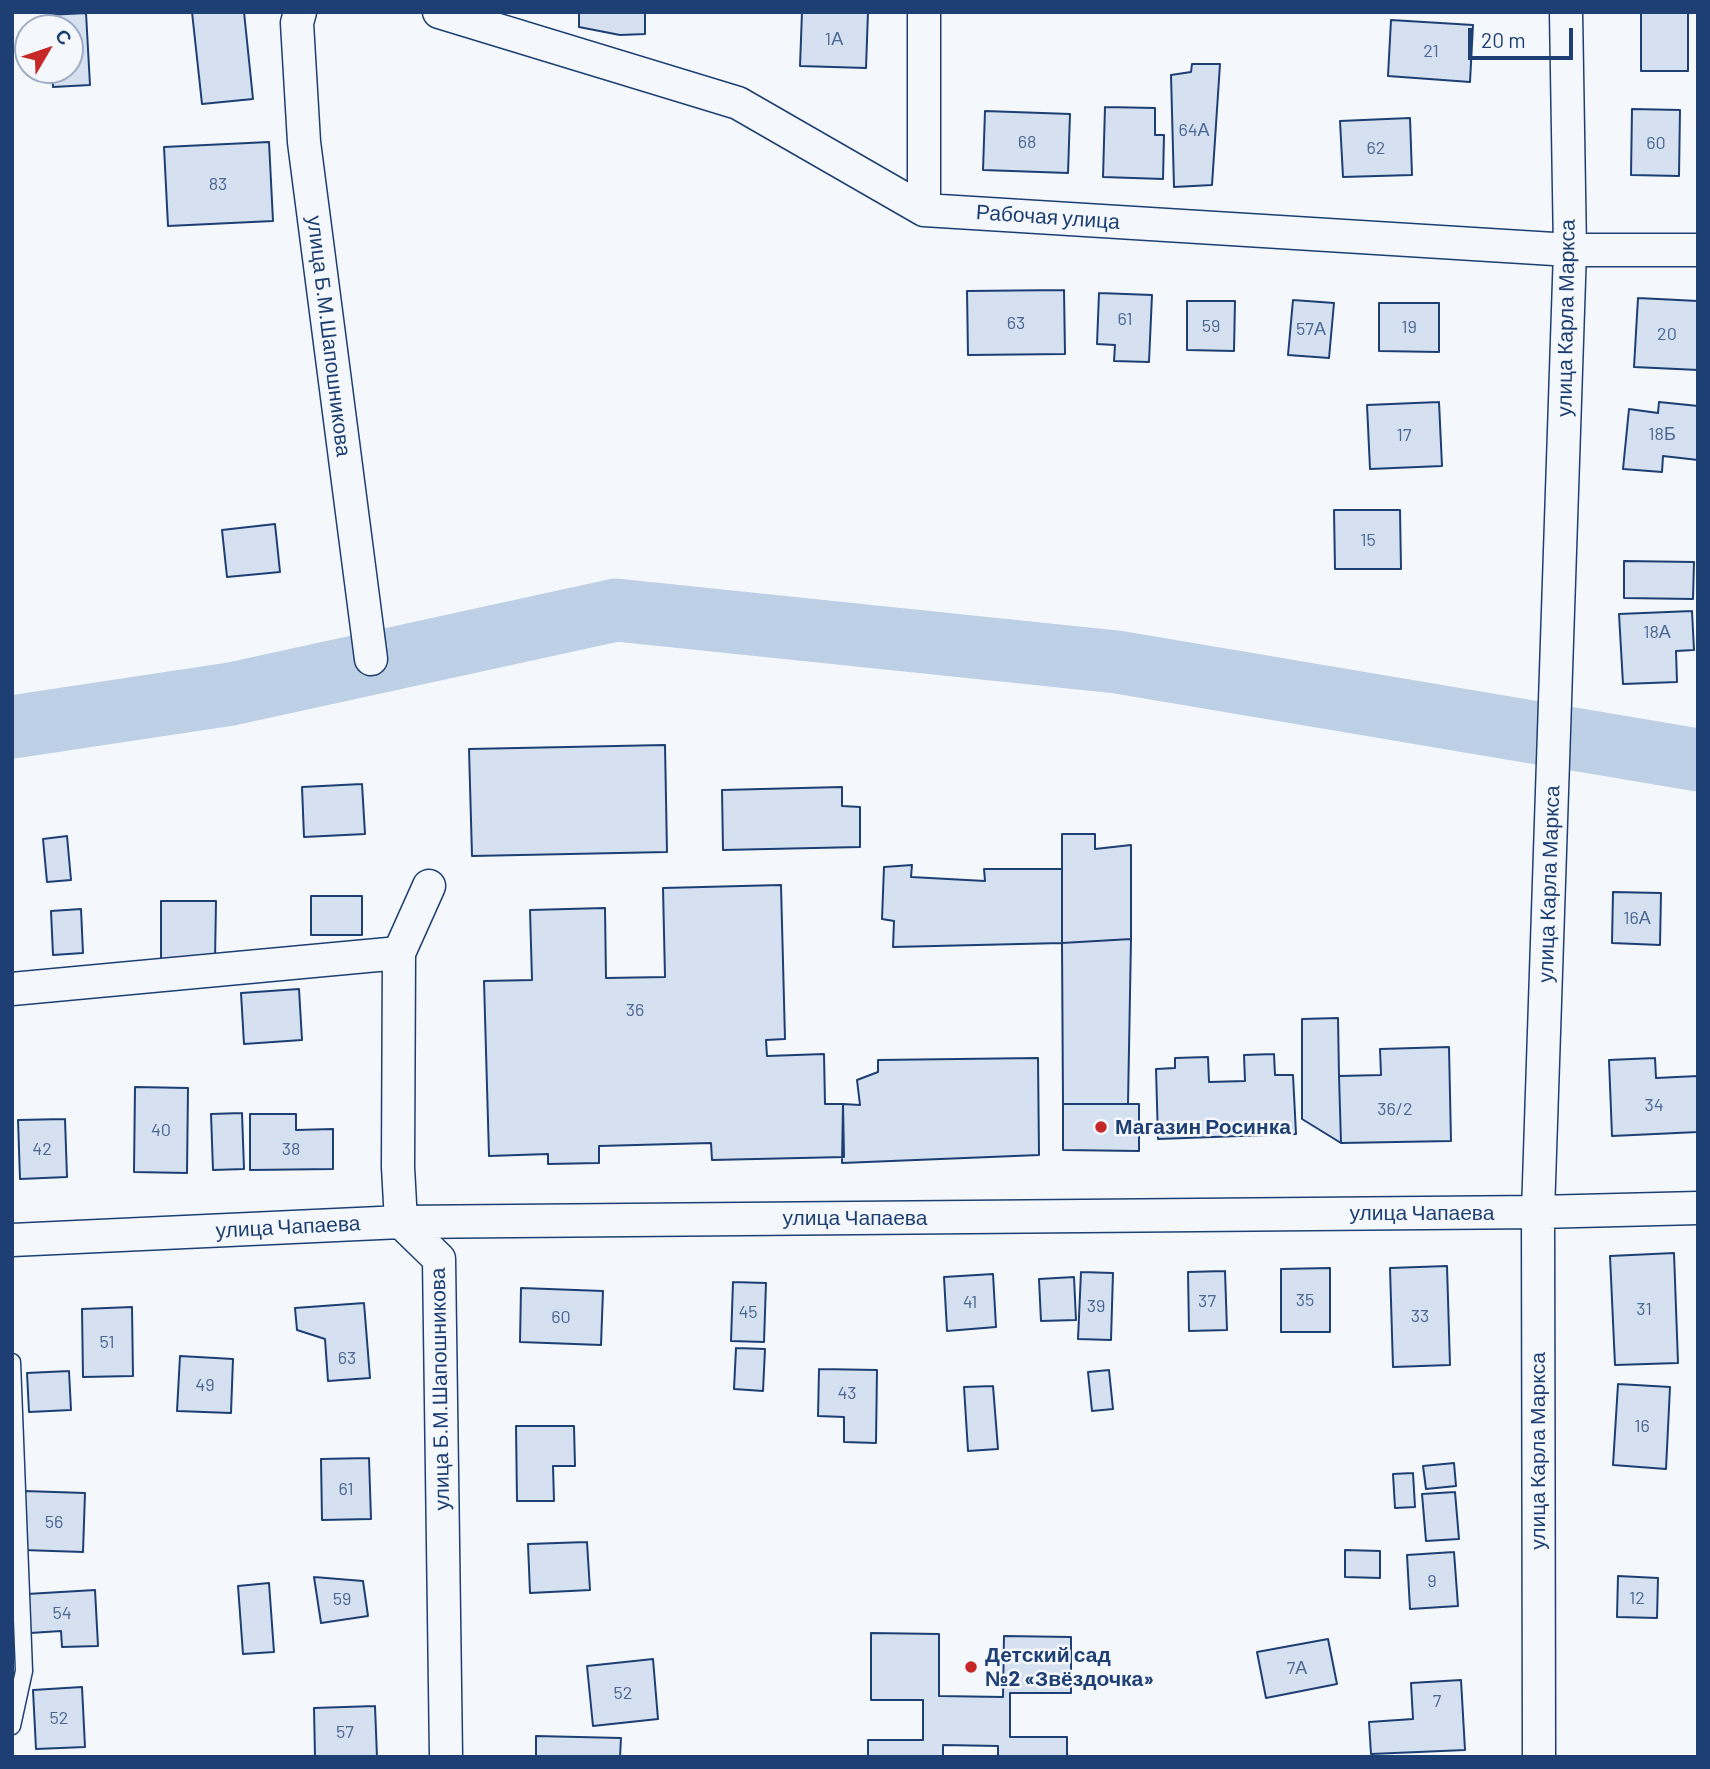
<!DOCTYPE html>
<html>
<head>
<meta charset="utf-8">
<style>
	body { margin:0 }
	#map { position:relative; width:1710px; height:1769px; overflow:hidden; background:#f4f7fb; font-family:Barlow,sans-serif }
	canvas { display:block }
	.frame { position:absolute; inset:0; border:14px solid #1d3f73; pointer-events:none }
	.north { position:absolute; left:14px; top:14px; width:70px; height:70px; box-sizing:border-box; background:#f4f7fb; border:2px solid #9eadc5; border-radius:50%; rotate:51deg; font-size:19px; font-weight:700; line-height:28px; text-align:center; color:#1d3f73 }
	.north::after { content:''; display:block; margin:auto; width:24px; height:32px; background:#c62828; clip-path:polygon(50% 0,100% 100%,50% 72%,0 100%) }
	.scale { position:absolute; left:1468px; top:28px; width:105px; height:32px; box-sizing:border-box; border:4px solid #1d3f73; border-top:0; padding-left:9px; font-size:21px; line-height:24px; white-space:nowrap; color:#1d3f73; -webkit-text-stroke:5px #f4f7fb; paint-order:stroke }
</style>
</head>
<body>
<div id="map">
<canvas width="1710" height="1769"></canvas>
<div class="frame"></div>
<div class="north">С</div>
<div class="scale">20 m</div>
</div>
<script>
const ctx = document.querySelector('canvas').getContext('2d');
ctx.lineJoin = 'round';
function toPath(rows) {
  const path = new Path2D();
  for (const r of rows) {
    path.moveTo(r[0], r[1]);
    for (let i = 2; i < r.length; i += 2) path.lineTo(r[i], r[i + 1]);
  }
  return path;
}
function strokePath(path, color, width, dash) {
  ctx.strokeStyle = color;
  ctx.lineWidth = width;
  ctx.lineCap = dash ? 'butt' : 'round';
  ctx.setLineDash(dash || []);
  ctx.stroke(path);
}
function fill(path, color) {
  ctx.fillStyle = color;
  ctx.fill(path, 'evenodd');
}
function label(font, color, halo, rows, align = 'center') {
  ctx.font = font + ' Barlow,sans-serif';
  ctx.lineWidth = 5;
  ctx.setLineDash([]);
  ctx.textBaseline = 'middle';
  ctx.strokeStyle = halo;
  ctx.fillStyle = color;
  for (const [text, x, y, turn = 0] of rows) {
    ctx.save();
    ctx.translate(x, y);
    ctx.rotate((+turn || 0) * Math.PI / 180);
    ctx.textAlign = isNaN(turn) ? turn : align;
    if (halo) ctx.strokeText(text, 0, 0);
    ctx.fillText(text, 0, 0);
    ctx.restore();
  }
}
const river = toPath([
	[12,727,231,694,616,610,1117,662,1698,760]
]);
const building = toPath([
	[192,12,244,12,253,99,202,104,192,12],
	[579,12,645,12,645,34,620,35,579,27,579,12],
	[802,12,868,12,866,68,800,66,802,12],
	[1641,12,1688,12,1688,71,1641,71,1641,12],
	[86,13,90,85,53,87,52,70,70,70,70,28,49,28,48,15,86,13],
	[1391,20,1473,25,1470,82,1388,76,1391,20],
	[1192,64,1220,64,1212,185,1174,187,1171,75,1191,72,1192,64],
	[1105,107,1155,108,1155,135,1164,135,1163,179,1103,177,1105,107],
	[1632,109,1680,110,1679,176,1631,175,1632,109],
	[985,111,1070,114,1068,173,983,170,985,111],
	[1410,118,1412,175,1343,177,1340,121,1410,118],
	[269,142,273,221,168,226,164,147,269,142],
	[1064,290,1065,354,968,355,967,291,1064,290],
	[1099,293,1152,295,1149,362,1114,361,1115,345,1097,344,1099,293],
	[1638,298,1698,301,1698,370,1634,367,1638,298],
	[1293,300,1334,303,1329,358,1288,355,1293,300],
	[1187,301,1235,301,1234,351,1187,350,1187,301],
	[1379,303,1439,303,1439,352,1379,351,1379,303],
	[1439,402,1442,466,1370,469,1367,405,1439,402],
	[1659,402,1698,406,1698,460,1663,456,1662,472,1623,469,1629,409,1658,413,1659,402],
	[1334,510,1400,510,1401,569,1335,569,1334,510],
	[275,524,280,572,227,577,222,530,275,524],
	[1624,561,1694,562,1693,599,1624,598,1624,561],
	[1692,611,1694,650,1676,651,1677,682,1623,684,1619,614,1692,611],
	[665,745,667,852,472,856,469,749,665,745],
	[362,784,365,834,304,837,302,787,362,784],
	[842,787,842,806,860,807,860,847,723,850,722,790,842,787],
	[1062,834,1095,834,1095,849,1131,845,1131,939,1062,943,1062,834],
	[67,836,71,880,47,882,43,839,67,836],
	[912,865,911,877,985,881,984,869,1062,869,1062,943,893,947,894,921,882,919,884,867,912,865],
	[781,885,785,1039,766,1040,767,1056,824,1054,825,1104,843,1104,844,1157,712,1160,711,1143,599,1146,599,1163,548,1164,548,1154,489,1156,484,981,532,980,530,910,605,908,606,978,665,977,663,888,781,885],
	[1613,892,1661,893,1660,945,1612,943,1613,892],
	[311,896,362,896,362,935,311,935,311,896],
	[161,901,216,901,215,961,161,961,161,901],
	[81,909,83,953,53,955,51,911,81,909],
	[1131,939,1128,1104,1063,1104,1062,943,1131,939],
	[299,989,302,1040,244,1044,241,993,299,989],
	[1338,1018,1339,1076,1341,1143,1302,1119,1302,1019,1338,1018],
	[1449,1047,1451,1141,1341,1143,1339,1076,1381,1075,1380,1049,1449,1047],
	[1274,1054,1275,1075,1293,1075,1296,1134,1158,1139,1156,1069,1175,1068,1175,1058,1208,1057,1209,1082,1245,1081,1244,1055,1274,1054],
	[1038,1058,1039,1155,842,1163,843,1104,860,1105,857,1080,878,1072,878,1060,1038,1058],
	[1655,1058,1656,1078,1698,1076,1698,1132,1612,1136,1609,1060,1655,1058],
	[135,1087,188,1088,187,1173,134,1172,135,1087],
	[1063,1104,1139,1104,1139,1151,1063,1150,1063,1104],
	[242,1113,244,1169,213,1170,211,1114,242,1113],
	[250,1114,296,1114,296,1130,333,1129,333,1169,250,1170,250,1114],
	[65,1119,67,1177,20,1179,18,1120,65,1119],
	[1674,1253,1678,1363,1615,1365,1610,1256,1674,1253],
	[1447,1266,1450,1365,1393,1367,1390,1268,1447,1266],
	[1330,1268,1330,1332,1281,1332,1281,1269,1330,1268],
	[1225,1271,1227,1330,1189,1331,1188,1272,1225,1271],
	[1081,1272,1113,1273,1111,1340,1078,1339,1081,1272],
	[993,1274,996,1327,947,1331,944,1277,993,1274],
	[1074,1277,1076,1320,1041,1321,1039,1279,1074,1277],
	[733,1282,766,1283,764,1342,731,1341,733,1282],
	[521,1288,603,1291,601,1345,520,1342,521,1288],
	[364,1303,370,1378,328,1381,325,1339,297,1330,295,1308,364,1303],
	[132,1307,133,1376,83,1377,82,1309,132,1307],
	[736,1348,765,1349,763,1391,734,1389,736,1348],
	[180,1356,233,1359,231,1413,177,1411,180,1356],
	[819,1369,877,1370,876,1443,844,1442,844,1417,818,1416,819,1369],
	[1109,1370,1113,1409,1092,1411,1088,1372,1109,1370],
	[69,1371,71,1410,29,1412,27,1373,69,1371],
	[1618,1384,1670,1387,1666,1469,1613,1465,1618,1384],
	[993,1386,998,1449,968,1451,964,1387,993,1386],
	[516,1426,574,1426,575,1466,553,1466,554,1501,517,1501,516,1426],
	[369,1458,371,1519,322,1520,321,1459,369,1458],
	[1454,1463,1456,1486,1426,1489,1423,1466,1454,1463],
	[1413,1473,1415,1507,1395,1508,1393,1474,1413,1473],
	[24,1491,85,1493,83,1552,23,1550,24,1491],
	[1455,1492,1459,1539,1426,1541,1422,1494,1455,1492],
	[587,1542,590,1590,530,1593,528,1544,587,1542],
	[1345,1550,1380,1551,1380,1578,1345,1577,1345,1550],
	[1454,1552,1458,1606,1410,1609,1407,1555,1454,1552],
	[1618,1576,1658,1578,1657,1618,1617,1617,1618,1576],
	[314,1577,363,1581,368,1616,321,1623,314,1577],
	[269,1583,274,1652,243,1654,238,1586,269,1583],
	[95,1590,98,1646,62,1647,61,1631,30,1633,27,1594,95,1590],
	[871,1633,939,1634,939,1696,1003,1697,1004,1636,1071,1637,1071,1693,1010,1693,1010,1737,1067,1737,1067,1757,998,1757,998,1746,943,1745,943,1757,868,1757,868,1740,923,1740,923,1700,871,1700,871,1633],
	[1328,1639,1337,1684,1266,1698,1257,1652,1328,1639],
	[653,1659,658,1719,593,1726,587,1666,653,1659],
	[1461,1680,1465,1750,1371,1754,1369,1722,1413,1719,1411,1683,1461,1680],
	[82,1687,85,1747,36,1749,33,1690,82,1687],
	[375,1706,377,1757,315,1757,314,1708,375,1706],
	[536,1736,621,1738,620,1757,536,1757,536,1736]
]);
const service = toPath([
	[12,1362,24,1671,12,1726]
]);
const minor = toPath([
	[300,12,297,23,304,142,371,659],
	[439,12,738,103,924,210,1570,250,1698,250],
	[924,210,924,12],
	[429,886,399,953,398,1167,401,1222,439,1259,446,1757],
	[12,989,399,953],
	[12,1240,401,1222,1538,1212,1698,1208],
	[1539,1757,1538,1212,1570,250,1566,12]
]);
const markers = [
	[1101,1127,7,"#c62828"],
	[971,1667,7,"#c62828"]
];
const numberNames = [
	["1А",834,39],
	["21",1431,51],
	["64А",1194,130],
	["68",1027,142],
	["60",1656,143],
	["62",1376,148],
	["83",218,184],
	["61",1125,319],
	["63",1016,323],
	["59",1211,326],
	["19",1409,327],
	["57А",1311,329],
	["20",1667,334],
	["18Б",1662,434],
	["17",1404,435],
	["15",1368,540],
	["18А",1657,632],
	["16А",1637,918],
	["36",635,1010],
	["34",1654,1105],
	["36/2",1395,1109],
	["40",161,1130],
	["42",42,1149],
	["38",291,1149],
	["35",1305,1300],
	["37",1207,1301],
	["41",970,1302],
	["39",1096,1306],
	["31",1644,1309],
	["45",748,1312],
	["33",1420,1316],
	["60",561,1317],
	["51",107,1342],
	["63",347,1358],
	["49",205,1385],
	["43",847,1393],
	["16",1642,1426],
	["61",346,1489],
	["56",54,1522],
	["9",1432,1581],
	["12",1637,1598],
	["59",342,1599],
	["54",62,1613],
	["7А",1297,1668],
	["52",623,1693],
	["7",1437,1701],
	["52",59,1718],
	["57",345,1732]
];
const streetNames = [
	["Рабочая улица",1048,217,4],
	["улица Карла Маркса",1566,318,-89],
	["улица Б.М.Шапошникова",329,336,83],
	["улица Карла Маркса",1549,884,-88],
	["улица Чапаева",1422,1213],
	["улица Чапаева",855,1218],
	["улица Чапаева",288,1227,-3],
	["улица Б.М.Шапошникова",440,1389,-91],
	["улица Карла Маркса",1538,1451,-90]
];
const poiNames = [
	["Магазин Росинка",1115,1127],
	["Детский сад",985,1655],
	["№2 «Звёздочка»",985,1679]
];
strokePath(river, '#bed0e5', 63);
fill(building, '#d5e0f0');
strokePath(building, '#1d3f73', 2);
strokePath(service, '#1d3f73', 19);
strokePath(minor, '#1d3f73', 35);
strokePath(service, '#f4f7fb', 16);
strokePath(minor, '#f4f7fb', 32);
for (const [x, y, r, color] of markers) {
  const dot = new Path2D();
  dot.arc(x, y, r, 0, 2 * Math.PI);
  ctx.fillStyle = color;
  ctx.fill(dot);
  strokePath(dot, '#f4f7fb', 2.5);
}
label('18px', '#4b6792', null, numberNames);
label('21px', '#1d3f73', '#f4f7fb', streetNames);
label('bold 21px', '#1d3f73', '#f4f7fb', poiNames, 'left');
</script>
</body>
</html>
